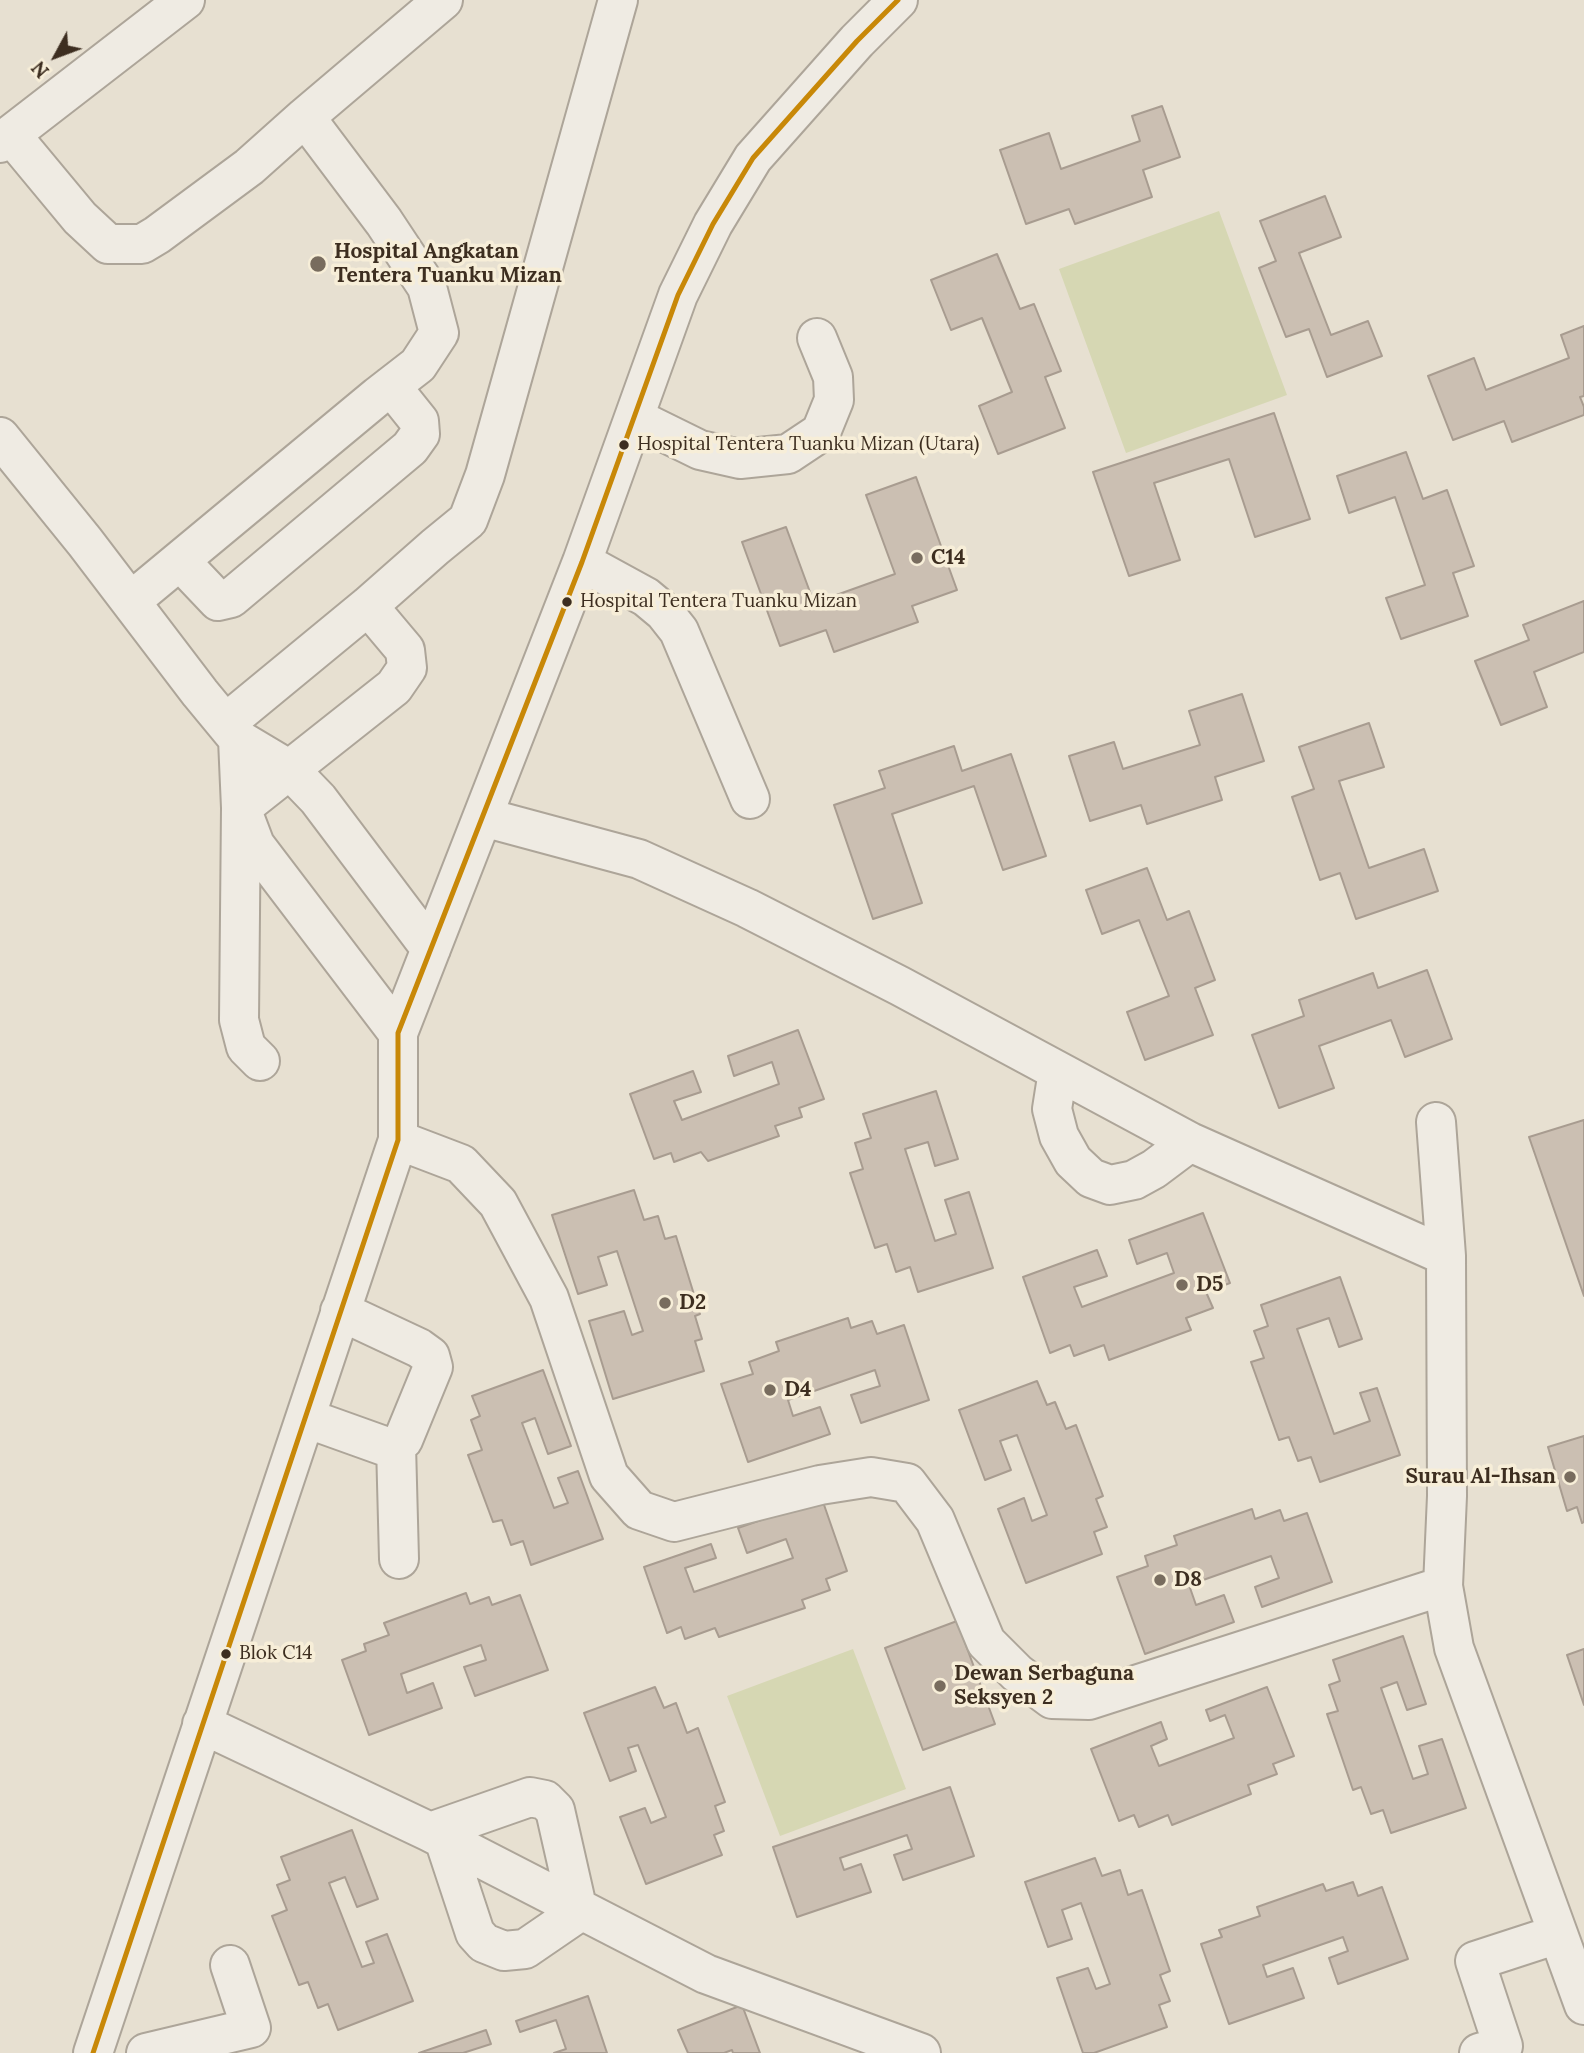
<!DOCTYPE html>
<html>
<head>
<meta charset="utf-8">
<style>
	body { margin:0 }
	#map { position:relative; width:1584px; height:2053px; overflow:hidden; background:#e7e0d1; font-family:Lora,serif }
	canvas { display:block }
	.north { position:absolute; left:21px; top:21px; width:70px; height:70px; -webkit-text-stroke:5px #f7eed8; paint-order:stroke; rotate:229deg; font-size:19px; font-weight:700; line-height:28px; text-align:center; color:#3d2e20 }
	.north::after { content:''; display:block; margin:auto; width:24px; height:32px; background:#3d2e20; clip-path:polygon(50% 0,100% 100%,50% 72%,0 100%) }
</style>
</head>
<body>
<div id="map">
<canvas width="1584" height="2053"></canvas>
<div class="north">N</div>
</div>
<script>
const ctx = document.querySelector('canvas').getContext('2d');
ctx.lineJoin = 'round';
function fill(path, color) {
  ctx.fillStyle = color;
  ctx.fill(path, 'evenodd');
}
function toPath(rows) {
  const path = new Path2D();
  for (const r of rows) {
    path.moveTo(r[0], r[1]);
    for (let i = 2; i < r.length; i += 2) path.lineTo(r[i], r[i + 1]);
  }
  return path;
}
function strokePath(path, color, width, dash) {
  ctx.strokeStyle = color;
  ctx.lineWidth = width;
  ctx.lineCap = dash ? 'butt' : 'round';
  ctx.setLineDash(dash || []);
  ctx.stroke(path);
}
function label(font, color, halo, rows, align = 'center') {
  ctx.font = font + ' Lora,serif';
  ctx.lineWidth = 7;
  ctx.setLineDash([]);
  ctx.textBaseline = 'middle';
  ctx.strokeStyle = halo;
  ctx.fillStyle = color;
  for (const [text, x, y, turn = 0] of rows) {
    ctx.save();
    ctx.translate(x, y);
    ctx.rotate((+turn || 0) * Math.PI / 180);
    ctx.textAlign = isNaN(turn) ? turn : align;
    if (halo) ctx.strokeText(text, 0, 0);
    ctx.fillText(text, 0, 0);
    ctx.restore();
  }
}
const green = toPath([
	[1219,211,1287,395,1126,453,1059,269],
	[853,1649,906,1789,780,1836,727,1696]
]);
const building = toPath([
	[1162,106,1180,157,1143,170,1152,197,1075,224,1069,209,1026,224,1000,150,1049,133,1061,169,1140,141,1132,116,1162,106],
	[1325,196,1341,237,1299,253,1331,335,1368,321,1382,356,1327,377,1309,329,1286,337,1259,268,1276,261,1260,221,1325,196],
	[997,254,1020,309,1034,304,1061,371,1045,377,1065,428,998,454,979,406,1012,392,982,318,951,330,931,280,997,254],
	[1584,326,1584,396,1580,397,1584,407,1584,415,1512,442,1504,421,1453,440,1428,376,1474,358,1486,390,1569,358,1561,335,1584,326],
	[1274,413,1310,519,1255,537,1229,459,1154,483,1180,560,1129,576,1093,472,1274,413],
	[1406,452,1423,499,1447,490,1474,566,1453,573,1468,616,1401,639,1386,598,1425,585,1395,497,1349,513,1337,476,1406,452],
	[916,477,957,590,912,606,918,622,834,652,826,630,780,646,742,542,786,527,814,603,895,574,866,495,916,477],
	[1584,601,1584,652,1534,672,1547,707,1501,725,1475,661,1529,640,1523,625,1584,601],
	[1242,694,1264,761,1215,777,1222,800,1147,824,1141,805,1090,821,1069,756,1114,742,1123,769,1200,745,1189,711,1242,694],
	[1369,723,1384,767,1339,781,1369,868,1424,849,1438,891,1356,919,1340,873,1320,880,1292,797,1314,789,1299,747,1369,723],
	[954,746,962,771,1011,754,1046,856,1003,870,974,786,892,814,922,903,873,919,834,805,885,788,879,771,954,746],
	[1147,868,1167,920,1189,911,1215,980,1195,988,1213,1035,1145,1060,1127,1012,1169,996,1139,920,1102,934,1086,890,1147,868],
	[1427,970,1452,1039,1405,1057,1391,1020,1319,1046,1334,1088,1279,1108,1252,1035,1304,1016,1299,1000,1373,973,1378,988,1427,970],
	[798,1030,824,1099,799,1108,802,1117,775,1126,779,1136,708,1161,701,1152,674,1162,671,1153,654,1159,630,1094,693,1071,701,1092,674,1101,682,1120,779,1084,772,1062,734,1076,728,1056,798,1030],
	[936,1091,958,1159,935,1166,928,1142,905,1149,935,1241,956,1234,945,1200,969,1192,993,1268,918,1292,910,1267,896,1272,887,1244,875,1248,850,1173,863,1169,855,1143,871,1138,863,1114,936,1091],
	[1584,1120,1584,1296,1529,1137,1584,1120],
	[634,1190,644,1220,658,1216,665,1239,676,1236,700,1314,695,1316,702,1339,695,1341,704,1371,613,1399,589,1321,624,1311,632,1335,643,1331,617,1251,598,1257,607,1285,578,1294,552,1215,634,1190],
	[1203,1213,1230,1283,1206,1292,1213,1308,1186,1318,1191,1330,1109,1360,1104,1345,1074,1356,1070,1345,1050,1353,1023,1277,1097,1250,1107,1276,1074,1287,1082,1307,1174,1273,1167,1253,1137,1264,1129,1240,1203,1213],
	[1340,1277,1362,1339,1339,1347,1329,1318,1297,1329,1334,1434,1370,1421,1360,1393,1377,1388,1400,1455,1320,1482,1311,1457,1298,1461,1289,1437,1279,1440,1251,1362,1264,1358,1254,1331,1268,1326,1261,1305,1340,1277],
	[848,1318,851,1328,872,1321,877,1334,904,1325,929,1400,861,1423,851,1395,880,1386,875,1370,788,1400,793,1416,820,1407,830,1434,748,1462,721,1384,753,1374,749,1362,779,1351,776,1342,848,1318],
	[543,1370,571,1446,548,1454,535,1418,522,1423,554,1508,568,1503,558,1478,578,1471,603,1539,531,1565,523,1541,511,1545,502,1520,493,1522,468,1455,482,1450,471,1420,480,1416,472,1396,543,1370],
	[1037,1381,1047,1405,1055,1402,1066,1429,1076,1425,1103,1496,1096,1499,1107,1527,1094,1532,1102,1554,1026,1583,998,1509,1024,1498,1032,1521,1047,1515,1017,1435,1000,1441,1011,1470,985,1480,959,1410,1037,1381],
	[1584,1436,1584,1522,1582,1523,1577,1507,1567,1511,1548,1447,1584,1436],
	[822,1499,847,1571,826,1579,830,1590,802,1600,805,1608,719,1637,715,1628,685,1639,681,1627,667,1633,644,1567,711,1544,716,1558,685,1568,694,1592,793,1558,786,1539,747,1553,738,1528,822,1499],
	[1252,1509,1255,1519,1280,1510,1284,1521,1307,1513,1332,1582,1262,1607,1255,1587,1279,1578,1271,1556,1189,1585,1196,1605,1224,1595,1234,1622,1145,1654,1117,1577,1148,1566,1145,1556,1177,1545,1174,1536,1252,1509],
	[466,1593,470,1604,489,1597,492,1605,520,1595,548,1670,475,1696,464,1667,486,1660,481,1645,401,1674,407,1693,433,1683,442,1708,369,1735,342,1660,366,1651,364,1644,389,1635,384,1623,466,1593],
	[957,1621,995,1724,923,1750,885,1648,957,1621],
	[1403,1636,1426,1704,1407,1710,1397,1682,1381,1688,1413,1779,1428,1774,1419,1746,1442,1739,1466,1808,1391,1833,1383,1810,1371,1814,1361,1787,1353,1790,1327,1714,1338,1711,1329,1685,1340,1681,1333,1660,1403,1636],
	[1584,1649,1584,1705,1567,1655,1584,1649],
	[655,1687,664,1708,676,1703,687,1733,698,1728,725,1802,715,1806,724,1831,714,1835,722,1855,646,1884,620,1817,645,1808,651,1823,666,1817,638,1745,628,1748,636,1771,610,1781,584,1713,655,1687],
	[1267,1687,1294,1756,1273,1764,1277,1774,1248,1785,1251,1794,1172,1825,1168,1815,1139,1827,1134,1815,1119,1821,1091,1749,1161,1722,1167,1739,1151,1746,1159,1766,1234,1738,1225,1715,1210,1721,1206,1710,1267,1687],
	[950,1787,974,1856,903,1880,894,1855,912,1849,907,1835,840,1858,844,1870,861,1864,871,1892,797,1917,773,1847,950,1787],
	[352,1830,378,1899,357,1907,345,1877,329,1883,362,1967,374,1963,366,1942,387,1934,413,2001,338,2030,328,2004,318,2008,308,1982,299,1985,272,1916,287,1910,277,1885,290,1880,281,1857,352,1830],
	[1095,1858,1102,1876,1120,1870,1128,1895,1142,1890,1170,1971,1160,1975,1170,2001,1159,2005,1167,2027,1094,2053,1083,2053,1057,1978,1088,1968,1096,1989,1110,1984,1081,1903,1062,1910,1072,1939,1048,1947,1025,1882,1095,1858],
	[1353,1882,1358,1896,1382,1887,1408,1959,1338,1984,1329,1958,1348,1951,1343,1937,1263,1965,1267,1977,1293,1968,1304,1998,1229,2024,1201,1944,1222,1937,1219,1930,1260,1916,1257,1907,1323,1884,1326,1891,1353,1882],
	[588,1996,607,2053,554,2053,566,2049,556,2020,520,2032,516,2021,588,1996],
	[742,2005,760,2053,733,2053,732,2050,724,2053,688,2053,678,2030,742,2005],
	[486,2030,491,2044,463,2053,419,2053,486,2030]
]);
const minor = toPath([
	[11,135,80,218,108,244,142,244,157,235,249,167,305,117,443,0],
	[0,143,185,0],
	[635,418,700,450,740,459,788,454,821,432,834,400,833,377,817,338],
	[0,437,85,542,200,693,238,739,290,770,318,799,431,949],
	[180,561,218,601,231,598,410,448,420,434,419,421,391,386],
	[582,562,646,597,664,612,679,631,750,799],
	[131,601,378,396,418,365,439,333,427,287,384,222,305,117],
	[226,723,368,606,435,547,468,520,485,475,618,0],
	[238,739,241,808,255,845,398,1033],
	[483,817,639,859,747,908,900,986,1190,1142,1446,1256],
	[260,1061,246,1047,239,1020,241,808,394,687,407,668,405,650,368,606],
	[1058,1071,1052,1109,1059,1136,1073,1161,1091,1178,1110,1185,1134,1180,1154,1169,1190,1142],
	[1436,1122,1446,1256,1447,1496,1443,1586,1454,1648,1584,2005],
	[398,1140,461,1164,498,1203,549,1298,609,1476,639,1510,674,1522,820,1485,871,1477,907,1483,935,1520,986,1642,1017,1673,1052,1699,1089,1700,1443,1586],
	[306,1418,387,1447,396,1445,403,1440,433,1367,430,1356,419,1348,340,1311],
	[396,1445,399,1559],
	[202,1724,430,1832,706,1974,921,2053],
	[430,1832,530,1797,545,1800,555,1810,577,1907],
	[444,1839,475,1933,484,1943,504,1951,525,1949,582,1910],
	[93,2053,398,1140,398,1033,582,562,678,295,713,224,753,158,857,41,898,0],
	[146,2053,251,2028,230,1965],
	[1479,2053,1503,2046,1475,1961,1558,1934]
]);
const bus1 = toPath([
	[93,2053,398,1140,398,1033,582,562,678,295,713,224,753,158,857,41,898,0]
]);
const markers = [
	[318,264,9,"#786c5e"],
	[624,445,6,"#3d2e20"],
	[917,558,7,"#786c5e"],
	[567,602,6,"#3d2e20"],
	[1182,1285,7,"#786c5e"],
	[665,1303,7,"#786c5e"],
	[770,1390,7,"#786c5e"],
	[1570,1477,7,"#786c5e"],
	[1160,1580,7,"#786c5e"],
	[226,1654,6,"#3d2e20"],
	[940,1686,7,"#786c5e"]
];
const busNames = [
	["Hospital Tentera Tuanku Mizan (Utara)",637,445],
	["Hospital Tentera Tuanku Mizan",580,602],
	["Blok C14",239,1654]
];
const poiNames = [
	["Hospital Angkatan",334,252],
	["Tentera Tuanku Mizan",334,276],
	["C14",931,558],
	["D5",1196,1285],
	["D2",679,1303],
	["D4",784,1390],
	["Surau Al-Ihsan",1556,1477,"right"],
	["D8",1174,1580],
	["Dewan Serbaguna",954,1674],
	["Seksyen 2",954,1698]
];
fill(green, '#d6d7b3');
fill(building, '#cbbfb2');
strokePath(building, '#a89c90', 2);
strokePath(minor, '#ada599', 42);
strokePath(minor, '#efebe3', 38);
strokePath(bus1, '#c88808', 5);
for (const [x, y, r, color] of markers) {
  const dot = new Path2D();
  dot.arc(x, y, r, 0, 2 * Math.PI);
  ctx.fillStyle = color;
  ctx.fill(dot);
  strokePath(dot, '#f7eed8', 2.5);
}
label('19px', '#3d2e20', '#f7eed8', busNames, 'left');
label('bold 21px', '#3d2e20', '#f7eed8', poiNames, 'left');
</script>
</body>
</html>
